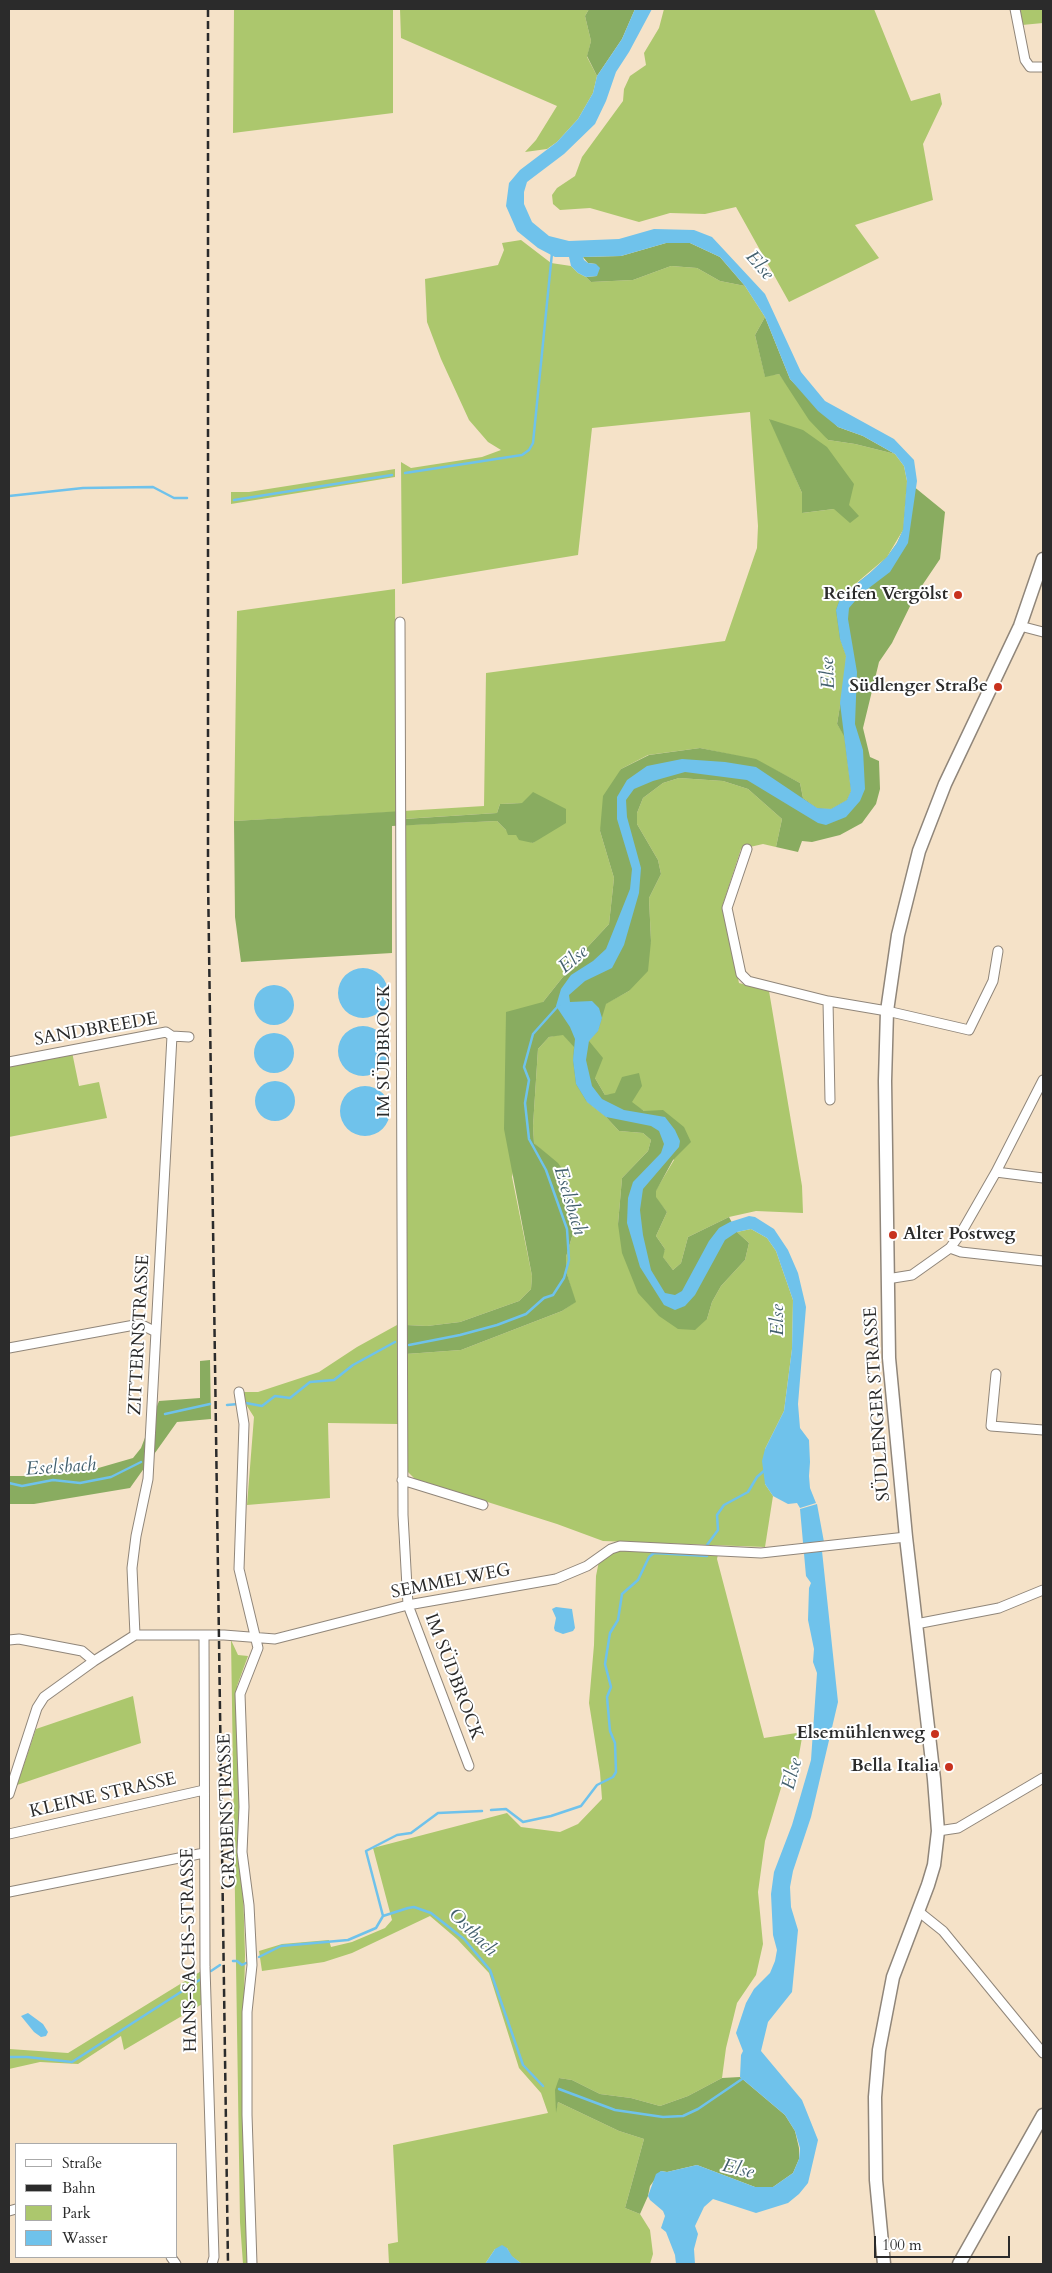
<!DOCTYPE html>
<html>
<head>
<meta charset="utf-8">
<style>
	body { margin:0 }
	#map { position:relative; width:1052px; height:2273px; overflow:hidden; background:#f5e2c8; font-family:Cardo,serif }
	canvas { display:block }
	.frame { position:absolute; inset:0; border:10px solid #2b2b2b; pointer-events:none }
	.legend { position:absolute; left:15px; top:2143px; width:162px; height:115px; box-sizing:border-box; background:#fff; border:1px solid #aaa; margin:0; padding:6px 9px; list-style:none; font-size:15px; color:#2b2b2b }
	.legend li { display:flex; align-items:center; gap:10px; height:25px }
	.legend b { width:25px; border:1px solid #aaa }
	.scale { position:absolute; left:874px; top:2236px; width:136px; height:22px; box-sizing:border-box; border:2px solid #2b2b2b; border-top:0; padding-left:6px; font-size:15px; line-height:18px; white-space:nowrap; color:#2b2b2b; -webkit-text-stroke:4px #fff; paint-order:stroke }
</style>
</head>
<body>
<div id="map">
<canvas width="1052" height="2273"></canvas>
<div class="frame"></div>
<ul class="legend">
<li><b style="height:6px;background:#fff"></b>Straße</li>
<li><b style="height:6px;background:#2b2b2b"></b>Bahn</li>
<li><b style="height:14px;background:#acc76d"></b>Park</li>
<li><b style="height:14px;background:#6fc2eb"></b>Wasser</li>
</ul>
<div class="scale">100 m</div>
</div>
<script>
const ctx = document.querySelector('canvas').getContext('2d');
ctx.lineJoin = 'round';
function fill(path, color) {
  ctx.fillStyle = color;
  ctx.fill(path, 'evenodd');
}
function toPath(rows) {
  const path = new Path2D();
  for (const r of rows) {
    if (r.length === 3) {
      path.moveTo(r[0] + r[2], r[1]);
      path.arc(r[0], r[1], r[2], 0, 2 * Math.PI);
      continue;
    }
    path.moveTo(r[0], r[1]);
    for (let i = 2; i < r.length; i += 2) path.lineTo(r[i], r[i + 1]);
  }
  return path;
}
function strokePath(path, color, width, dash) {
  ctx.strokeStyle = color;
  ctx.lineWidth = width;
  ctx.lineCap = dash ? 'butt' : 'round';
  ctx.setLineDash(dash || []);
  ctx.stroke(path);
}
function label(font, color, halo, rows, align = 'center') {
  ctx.font = font + ' Cardo,serif';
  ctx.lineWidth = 4;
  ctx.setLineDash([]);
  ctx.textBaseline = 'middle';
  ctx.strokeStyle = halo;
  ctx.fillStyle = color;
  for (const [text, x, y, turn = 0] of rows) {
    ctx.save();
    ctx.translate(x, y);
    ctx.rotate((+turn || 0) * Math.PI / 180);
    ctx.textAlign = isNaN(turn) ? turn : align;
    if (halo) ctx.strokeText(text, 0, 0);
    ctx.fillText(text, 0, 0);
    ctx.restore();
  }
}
const green = toPath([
	[234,9,393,9,393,113,233,133],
	[400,9,589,9,585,16,591,41,587,57,597,76,593,93,578,119,557,142,547,149,525,152,536,140,557,106,401,38],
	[664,9,874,9,911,101,940,93,942,104,923,144,933,200,855,225,879,258,789,302,736,207,705,214,670,213,639,222,590,208,560,210,553,204,552,195,557,188,575,176,582,157,623,101,624,89,630,76,646,65,644,53,659,28],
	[1019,9,1043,9,1043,23,1022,25],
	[521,240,551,263,571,266,578,273,586,277,591,282,633,280,671,266,697,268,720,281,745,286,765,317,755,335,765,376,779,374,828,440,855,444,895,454,904,466,907,481,903,530,887,557,841,596,840,639,846,656,845,675,837,724,844,735,851,791,847,800,831,809,817,808,803,798,800,783,756,760,700,748,648,755,621,769,600,831,614,878,609,924,582,953,543,1002,512,1177,532,1276,531,1289,519,1301,460,1322,427,1326,406,1325,406,825,497,821,506,830,533,843,543,835,522,803,500,804,497,813,403,819,403,811,484,806,486,673,725,641,757,548,758,526,750,412,592,428,578,555,402,584,401,462,411,468,482,457,501,450,488,442,469,420,441,359,427,322,425,279,498,265,504,250,502,243],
	[770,419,834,509,802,513,802,493],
	[395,469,395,477,231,504,231,492,249,492],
	[395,589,396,812,234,821,237,611],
	[679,778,723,781,748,789,782,819,776,847,763,844,741,849,722,907,739,983,769,991,802,1186,803,1213,756,1211,729,1217,688,1237,681,1263,673,1270,662,1256,665,1249,656,1236,667,1212,655,1197,656,1190,674,1160,644,1111,615,1094,605,1095,595,1078,589,1041,598,1031,605,1004,629,991,651,941,649,898,661,874,658,860,637,824,637,813,643,798,663,783],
	[563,1034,575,1047,573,1060,587,1102,606,1117,619,1131,643,1133,651,1140,648,1151,622,1178,618,1224,707,1319,712,1302,721,1286,745,1260,749,1243,737,1232,751,1229,767,1238,776,1251,793,1300,792,1349,784,1411,765,1449,765,1484,773,1496,765,1547,603,1541,557,1524,415,1479,406,1470,406,1354,461,1350,562,1311,575,1302,566,1271,566,1257,576,1223,563,1170,534,1143,533,1126,538,1049,549,1037],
	[72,1052,79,1086,99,1082,107,1118,9,1137,9,1064],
	[397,1325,399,1424,328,1423,330,1498,247,1505,254,1417,247,1406,243,1392,258,1392,319,1372,357,1347],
	[624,1550,718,1554,717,1559,764,1738,803,1732,797,1766,781,1788,765,1841,758,1892,763,1944,756,1975,737,2003,726,2048,722,2078,688,2096,660,2106,631,2098,600,2094,572,2080,559,2078,556,2110,558,2102,619,2131,644,2139,625,2208,640,2214,650,2230,653,2254,650,2264,522,2264,511,2256,507,2248,495,2249,485,2264,389,2264,388,2244,398,2242,393,2145,548,2113,541,2093,519,2068,489,1973,457,1939,430,1916,352,1953,324,1962,262,1971,259,1951,282,1944,329,1940,331,1947,352,1942,385,1928,392,1920,373,1848,507,1813,521,1827,560,1832,578,1824,602,1799,600,1772,589,1703,594,1645,596,1576,599,1561,610,1553],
	[231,1640,238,1655,248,1656,237,1686,245,1955,243,2047,248,2264,243,2264,240,2222],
	[133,1696,141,1743,17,1785,36,1729],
	[203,1970,204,2003,124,2050,121,2036,78,2064,40,2062,9,2069,9,2049,68,2053]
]);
const forest = toPath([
	[589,9,635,9,622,39,597,76,587,56,591,41,585,16],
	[666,243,690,243,720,257,745,286,720,281,697,268,671,266,633,280,591,282,586,277,597,276,596,264,588,263,583,257,621,256],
	[765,317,790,379,838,427,863,436,895,454,855,444,828,440,809,420,779,374,765,377,755,335],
	[769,419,803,430,827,447,854,484,849,505,859,516,850,523,834,509,802,513,802,493],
	[907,481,945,512,940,559,915,596,892,643,879,662,863,728,870,757,879,761,880,789,876,804,862,823,840,835,812,842,802,841,798,852,776,847,782,819,748,789,723,781,679,778,663,783,643,798,637,813,637,824,658,860,661,874,649,898,651,941,648,971,629,991,606,1004,598,1031,589,1041,603,1058,595,1078,605,1095,615,1093,622,1077,639,1073,642,1086,632,1102,644,1111,663,1110,684,1127,691,1142,673,1160,656,1191,656,1197,667,1212,656,1236,665,1249,663,1257,673,1270,681,1263,688,1237,729,1217,737,1232,749,1243,745,1260,721,1286,712,1302,707,1319,695,1330,678,1329,659,1316,638,1293,622,1253,618,1224,622,1178,648,1151,651,1140,643,1133,619,1131,606,1117,587,1102,576,1084,573,1060,574,1047,563,1035,549,1037,538,1049,533,1126,534,1143,558,1163,563,1170,576,1223,566,1257,566,1271,576,1302,562,1311,461,1350,406,1354,406,1325,427,1326,460,1322,519,1301,531,1289,532,1276,504,1129,506,1012,543,1002,582,953,609,924,614,878,600,831,603,796,621,769,649,755,700,748,756,759,800,783,803,798,817,808,831,809,847,800,851,791,844,736,837,724,845,675,846,656,840,639,836,610,841,596,870,573,887,557,897,543,903,530],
	[533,792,566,809,566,823,533,843,519,840,516,835,508,835,506,830,497,821,392,826,392,953,241,962,235,917,234,821,403,811,404,819,497,813,500,804,522,803],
	[210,1360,211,1419,177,1422,130,1488,34,1504,9,1504,9,1476,36,1476,95,1469,133,1458,141,1448,159,1401,200,1398,200,1361],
	[740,2077,785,2115,795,2131,799,2148,799,2159,793,2173,773,2187,755,2187,697,2165,667,2172,661,2171,650,2186,648,2196,640,2214,625,2208,644,2139,619,2131,558,2102,556,2113,555,2090,559,2078,572,2080,600,2094,631,2098,660,2106,688,2096,722,2078]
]);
const water = toPath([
	[635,9,652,9,629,52,616,72,606,101,595,124,564,154,527,182,524,192,524,204,532,222,549,236,569,241,619,239,654,229,694,230,712,237,765,294,801,372,825,401,894,439,914,460,917,481,908,543,890,572,861,594,849,608,848,619,857,672,855,724,863,750,865,789,860,801,846,817,826,825,818,823,747,780,685,772,653,781,634,789,626,800,627,817,641,868,639,893,624,945,612,968,585,981,569,995,570,1002,592,1001,599,1008,602,1018,598,1031,589,1041,586,1060,592,1086,602,1099,624,1110,665,1117,675,1130,680,1141,679,1147,643,1189,640,1210,643,1235,651,1270,665,1293,675,1295,682,1291,709,1241,719,1228,730,1222,749,1216,755,1217,774,1229,788,1250,798,1273,806,1307,798,1404,800,1428,809,1440,810,1462,809,1476,810,1488,816,1503,800,1508,797,1503,788,1504,773,1496,765,1484,762,1461,765,1449,784,1411,792,1349,793,1300,776,1251,767,1238,751,1229,737,1232,725,1240,695,1295,685,1306,675,1310,664,1305,640,1267,627,1223,628,1198,633,1182,661,1153,664,1144,659,1131,651,1126,606,1117,587,1102,576,1084,573,1060,575,1039,570,1027,556,1006,561,989,571,975,593,961,606,949,630,889,632,869,617,819,617,797,627,780,647,766,682,759,725,762,756,767,817,808,831,809,847,800,851,791,840,703,846,656,840,639,836,610,841,596,870,573,887,557,897,543,903,530,907,481,904,466,895,454,863,436,838,427,818,411,790,379,765,317,745,286,720,257,690,243,666,243,621,256,583,257,584,260,588,263,596,264,600,268,597,276,586,277,578,273,571,266,569,257,555,257,538,248,517,231,506,206,509,183,520,170,557,142,578,119,593,93,597,76,622,39],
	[363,993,25],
	[274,1005,20],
	[363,1051,25],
	[274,1053,20],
	[275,1101,20],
	[365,1111,25],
	[817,1504,824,1542,822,1551,838,1702,811,1817,793,1871,790,1887,791,1907,798,1930,792,1992,768,2022,761,2051,802,2100,818,2140,808,2183,799,2194,788,2203,756,2213,713,2199,704,2207,695,2226,698,2234,694,2249,695,2264,676,2264,675,2255,666,2232,661,2228,665,2216,663,2211,650,2200,648,2196,656,2174,661,2171,667,2172,697,2165,755,2187,773,2187,793,2173,799,2159,800,2148,795,2131,785,2115,740,2077,741,2055,743,2051,736,2033,746,2003,754,1989,770,1973,775,1961,777,1950,773,1935,771,1894,774,1872,792,1825,811,1760,817,1673,813,1662,814,1649,808,1620,809,1588,811,1583,806,1576,800,1509],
	[556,1607,572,1609,575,1628,573,1631,563,1634,555,1631,554,1628,556,1618,552,1609],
	[28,2013,43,2024,48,2032,46,2036,41,2037,34,2032,21,2016],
	[502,2245,507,2248,512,2256,522,2264,485,2264,495,2249]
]);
const stream = toPath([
	[405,473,522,455,529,450,533,443,552,253],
	[9,496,83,488,153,487,174,498,187,498],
	[234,500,392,475],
	[409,1345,460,1335,497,1325,526,1314,544,1298,553,1295,564,1278,569,1260,567,1229,546,1170,529,1139,525,1103,529,1080,524,1067,533,1034,559,1005],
	[246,1403,262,1406,275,1396,290,1398,310,1382,334,1380,353,1365,395,1342],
	[227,1405,238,1404],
	[165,1414,210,1404],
	[9,1483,22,1486,53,1480,80,1483,111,1477,141,1462],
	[707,1545,718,1530,717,1515,724,1505,748,1492,757,1477,765,1470],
	[491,1810,506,1809,523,1822,551,1816,581,1806,597,1785,613,1777,616,1772,615,1743,610,1731,607,1697,611,1687,605,1664,610,1633,618,1620,622,1594,638,1580,649,1557,654,1553,707,1556],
	[383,1916,366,1851,397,1835,411,1833,438,1813,482,1811],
	[259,1957,281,1946,348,1940,376,1928,383,1916,408,1908,414,1907,431,1913,464,1939,490,1970,523,2065,543,2086],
	[233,1961,237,1961,242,1965,246,1963],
	[211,1971,220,1965],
	[9,2057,27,2057,72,2062,201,1979],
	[559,2089,615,2110,663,2117,683,2116,698,2109,745,2077]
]);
const street = toPath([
	[1015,9,1025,60,1030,67,1043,67],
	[400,622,403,1515,408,1605,469,1766],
	[1020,626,1043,632],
	[747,849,727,908,741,974,748,981,828,1001,887,1011,969,1030,993,981,998,951],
	[828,1001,830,1100],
	[9,1062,166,1032,172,1036,189,1037],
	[996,1172,1043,1178],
	[950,1248,961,1252,1043,1261],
	[887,1279,912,1275,950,1248,961,1233,996,1172,1043,1080],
	[9,1348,140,1324,156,1332],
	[996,1374,991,1426,1043,1430],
	[239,1392,244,1424,239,1569,258,1648,240,1694,244,1807,242,1852,249,1905,252,1965,247,2012,247,2115,252,2264],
	[402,1480,483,1505],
	[916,1624,999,1608,1043,1590],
	[135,1635,132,1568,136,1536,148,1479,172,1036],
	[204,1635,205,1967,214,2257,212,2264],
	[9,1640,19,1639,82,1651,94,1661],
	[9,1794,37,1708,44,1697,94,1661,135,1635,224,1635,275,1639,408,1605,556,1579,587,1566,611,1549,620,1546,761,1553,906,1537],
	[938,1831,958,1828,1043,1778],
	[9,1834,204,1790],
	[9,1892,204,1853],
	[918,1911,943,1931,1043,2053],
	[9,2211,16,2209],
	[171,2257,176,2264]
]);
const secondary = toPath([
	[884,2264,876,2180,875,2097,879,2050,893,1977,928,1885,934,1865,938,1831,934,1779,906,1537,889,1358,885,1081,887,1011,898,935,919,851,945,784,1020,626,1043,559],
	[959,2264,1043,2115]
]);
const rail = toPath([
	[208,9,208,878,228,2264]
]);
const markers = [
	[958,595,5,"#c8321e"],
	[998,687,5,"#c8321e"],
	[893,1235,5,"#c8321e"],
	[935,1734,5,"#c8321e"],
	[949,1767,5,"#c8321e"]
];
const poiNames = [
	["Reifen Vergölst",948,595],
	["Südlenger Straße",988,687],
	["Alter Postweg",903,1235,"left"],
	["Elsemühlenweg",925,1734],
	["Bella Italia",939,1767]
];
const streetNames = [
	["SANDBREEDE",96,1030,-10],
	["IM SÜDBROCK",385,1051,-90],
	["ZITTERNSTRASSE",140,1335,-87],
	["SÜDLENGER STRASSE",878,1404,-94],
	["SEMMELWEG",451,1582,-11],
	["IM SÜDBROCK",453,1677,69],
	["KLEINE STRASSE",103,1796,-13],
	["GRABENSTRASSE",228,1811,-92],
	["HANS-SACHS-STRASSE",190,1950,-91]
];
const waterNames = [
	["Else",759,266,49],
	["Else",829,673,-92],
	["Else",574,960,-40],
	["Eselsbach",569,1201,73],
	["Else",779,1320,-90],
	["Eselsbach",61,1468,-4],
	["Else",793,1774,-75],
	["Ostbach",472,1933,44],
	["Else",738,2170,14]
];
fill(green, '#acc76d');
fill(forest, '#89ac60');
fill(water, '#6fc2eb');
strokePath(stream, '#6fc2eb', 2.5);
strokePath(street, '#90867a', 11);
strokePath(secondary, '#90867a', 15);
strokePath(street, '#fff', 9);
strokePath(secondary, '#fff', 12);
strokePath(rail, '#2b2b2b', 2.5, [8, 4]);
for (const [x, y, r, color] of markers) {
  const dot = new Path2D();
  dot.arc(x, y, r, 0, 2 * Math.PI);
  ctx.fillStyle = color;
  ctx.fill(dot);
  strokePath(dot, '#fff', 2);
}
label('bold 18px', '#2b2b2b', '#fff', poiNames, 'right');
label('18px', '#2b2b2b', '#fff', streetNames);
label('italic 19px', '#43606e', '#fff', waterNames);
</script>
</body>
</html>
